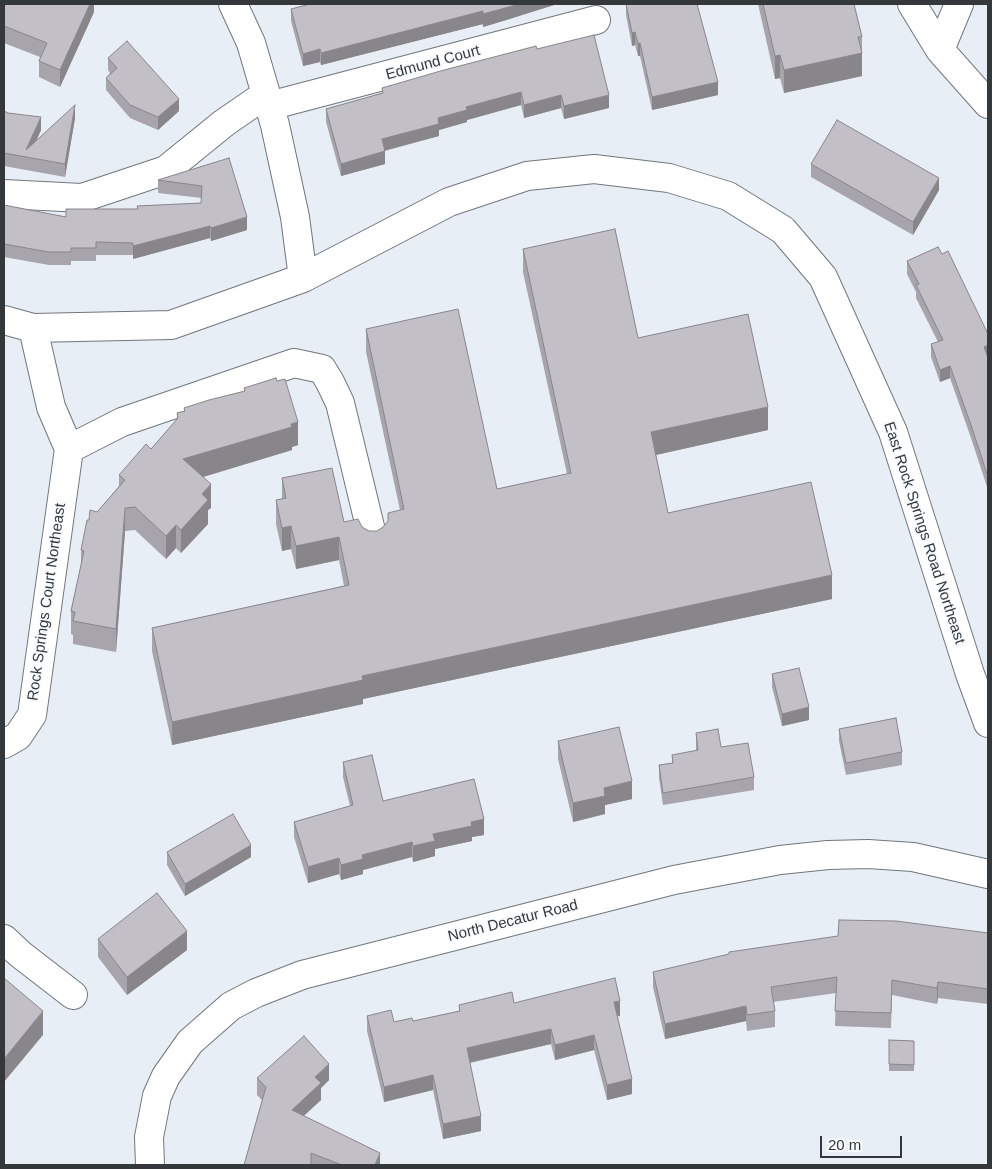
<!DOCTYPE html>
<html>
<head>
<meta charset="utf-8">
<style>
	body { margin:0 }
	#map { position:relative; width:992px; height:1169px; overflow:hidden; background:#e8eef5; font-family:Arial,sans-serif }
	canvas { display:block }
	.frame { position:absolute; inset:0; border:5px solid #35383b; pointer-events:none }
	.scale { position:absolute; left:820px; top:1136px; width:82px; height:22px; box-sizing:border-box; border:2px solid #35383b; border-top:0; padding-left:6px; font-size:15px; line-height:18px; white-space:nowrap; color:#35383b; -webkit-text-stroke:4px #f8fbfe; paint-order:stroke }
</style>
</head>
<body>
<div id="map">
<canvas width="992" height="1169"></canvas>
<div class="frame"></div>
<div class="scale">20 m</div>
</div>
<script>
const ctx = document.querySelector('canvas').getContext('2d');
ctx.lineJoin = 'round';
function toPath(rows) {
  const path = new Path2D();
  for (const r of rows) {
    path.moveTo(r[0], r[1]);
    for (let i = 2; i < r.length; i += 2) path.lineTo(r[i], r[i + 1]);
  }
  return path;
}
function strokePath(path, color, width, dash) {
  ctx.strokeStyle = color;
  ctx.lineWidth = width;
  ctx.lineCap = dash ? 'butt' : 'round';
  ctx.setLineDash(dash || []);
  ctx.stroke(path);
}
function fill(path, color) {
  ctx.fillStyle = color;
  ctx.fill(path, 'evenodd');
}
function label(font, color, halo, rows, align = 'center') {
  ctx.font = font + ' Arial,sans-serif';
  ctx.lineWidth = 4;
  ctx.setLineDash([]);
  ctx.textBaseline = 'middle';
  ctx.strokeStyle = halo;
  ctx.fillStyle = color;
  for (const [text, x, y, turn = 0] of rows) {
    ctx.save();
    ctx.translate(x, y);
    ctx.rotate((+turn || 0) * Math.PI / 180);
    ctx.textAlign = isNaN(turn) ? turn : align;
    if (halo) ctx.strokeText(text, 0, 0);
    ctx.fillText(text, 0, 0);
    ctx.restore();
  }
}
const minor = toPath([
	[233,4,251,43,275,125,295,217,303,278],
	[912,4,940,50,988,104],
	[940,50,959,4],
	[269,106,596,20],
	[4,194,82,198,166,170,224,123,266,94],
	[4,320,33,328,171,325,303,278,449,202,527,176,594,169,669,178,728,196,783,230,823,277,893,432,970,674,988,723],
	[69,449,122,422,294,363,322,369,330,382,340,403,373,539],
	[4,744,18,736,32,715,69,449,51,407,33,328],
	[4,939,20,954,73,995],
	[150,1165,149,1137,157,1096,166,1076,190,1042,231,1006,256,993,302,975,674,880,780,860,828,855,868,854,913,857,988,874]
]);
const wall = toPath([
	[4,4,94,4,94,12,60,87,39,77,39,61,40,57,4,43],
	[554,4,554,5,503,21,483,27,483,24,321,65,320,62,303,66,291,21,291,9],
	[626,4,718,95,652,110,640,56,638,56,635,45,632,46,626,15],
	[758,4,854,4,862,37,862,76,784,93,780,78,775,79],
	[537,49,609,108,564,119,561,108,524,118,521,105,467,120,467,122,439,130,439,136,385,151,385,164,341,176,326,122,326,109,382,93,382,88],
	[108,58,179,111,158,130,130,118,106,90,106,78,110,73,108,70],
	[4,111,41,130,36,141,75,118,65,177,4,166],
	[229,158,247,230,211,241,210,238,133,259,133,255,96,255,96,261,71,261,71,265,49,265,4,257,4,205,66,217,66,209,137,209,137,206,201,203,202,198,158,193,158,180],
	[811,164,939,190,913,235,811,177],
	[523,249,638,338,768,430,656,455,668,513,832,599,363,699,363,704,172,745,152,651,152,628,344,586,339,560,296,569,291,549,282,551,276,524,276,500,282,499,282,478,344,522,362,527,369,531,377,531,383,527,400,510,366,352,366,329,497,489,567,474,523,272],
	[942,254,988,334,988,490,971,438,950,378,940,382,931,357,931,344,938,342,916,298,916,292,907,274,907,261],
	[244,388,298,445,292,447,292,450,203,477,211,508,208,510,208,524,181,553,176,548,166,559,135,530,125,531,116,652,73,644,73,635,71,634,71,611,81,565,81,550,89,520,97,512,119,486,119,475,151,449,177,419,177,413,184,411,184,408,244,392],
	[772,674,809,720,782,726,772,687],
	[839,729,902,752,902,765,846,775,839,741],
	[696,733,721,747,754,777,754,790,663,805,659,778,659,765,672,763,672,755,696,751],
	[558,741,632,799,605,805,605,814,573,822,558,759],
	[343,762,383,801,484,835,472,837,472,841,435,849,435,856,413,862,412,857,363,870,363,874,341,880,339,874,308,883,294,837,294,822,350,806,343,777],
	[167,852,251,857,185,896,167,865],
	[988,933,988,1004,938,998,937,1004,892,995,891,1028,835,1026,836,993,773,1002,775,1011,775,1027,747,1031,746,1021,665,1039,653,987,653,972],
	[98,939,187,950,127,995,98,957],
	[514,1003,620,1016,617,1016,632,1094,607,1100,594,1050,555,1060,551,1044,470,1063,481,1131,443,1139,433,1090,384,1102,367,1031,367,1016,394,1022,413,1021,459,1011,459,1005],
	[889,1040,914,1041,914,1071,889,1071],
	[257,1078,329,1080,321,1088,321,1100,304,1116,380,1165,244,1165,262,1100,257,1095]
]);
const shadedWall = toPath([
	[90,4,94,4,94,12,60,87,60,70],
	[520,4,554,4,554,5,503,21,483,27,483,14],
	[483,11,483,24,321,65,321,53],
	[635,32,635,45,632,46,632,33],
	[640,43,640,56,638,56,638,44],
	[320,49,320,62,303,66,303,54],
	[862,53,862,76,784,93,784,70],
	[780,55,780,78,775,79,775,56],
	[718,82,718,95,652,110,652,97],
	[521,92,521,105,467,120,467,122,439,130,439,136,382,151,382,139,466,107],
	[561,95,561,108,524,118,524,105],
	[609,95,609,108,564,119,564,106],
	[179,99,179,111,158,130,158,117],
	[75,105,75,118,65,177,65,164],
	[41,117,41,130,29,158,26,150],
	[385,151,385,164,341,176,341,164],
	[939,178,939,190,913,235,913,222],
	[247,217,247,230,211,241,211,228],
	[210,226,210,238,133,259,133,246],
	[988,345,988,358,984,347],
	[950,366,950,378,940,382,940,370],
	[768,407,768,430,651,456,651,432],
	[298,422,298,445,292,447,292,450,183,483,183,459],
	[211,484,211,508,208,510,208,524,181,553,181,530,202,494],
	[125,508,125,531,116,652,116,629],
	[176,525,176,548,166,559,166,536],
	[291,526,291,549,282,551,282,528],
	[339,537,339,560,296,569,296,546],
	[832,575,832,599,363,699,363,704,172,745,172,722,362,676],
	[809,707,809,720,782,726,782,714],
	[632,781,632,799,605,805,605,814,573,822,573,803,604,788],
	[484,819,484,835,472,837,472,841,435,849,435,856,413,862,413,846,433,834,471,822],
	[412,842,412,857,363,870,363,874,341,880,341,865,362,855],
	[251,845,251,857,185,896,185,884],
	[339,858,339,874,308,883,308,867],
	[187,931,187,950,127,995,127,977],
	[938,982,938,998,937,1004,937,988],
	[620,1001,620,1016,614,1017,614,1002],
	[746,1006,746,1021,665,1039,665,1024],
	[43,1011,43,1035,4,1082,4,1059],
	[551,1029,551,1044,467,1063,467,1048],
	[594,1035,594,1050,555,1060,555,1045],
	[329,1064,329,1080,321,1088,321,1100,292,1126,292,1110,315,1077],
	[433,1075,433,1090,384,1102,384,1087],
	[632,1079,632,1094,607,1100,607,1085],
	[481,1116,481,1131,443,1139,443,1124],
	[380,1153,380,1165,375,1165]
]);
const building = toPath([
	[4,4,90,4,60,70,39,61,47,43,4,26,4,4],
	[310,4,520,4,483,14,483,11,321,53,320,49,303,54,291,9,310,4],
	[626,4,697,4,718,82,652,97,640,43,638,44,635,32,632,33,626,4],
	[763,4,854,4,862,37,858,37,862,53,784,70,780,55,775,56,763,4],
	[594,35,609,95,564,106,561,95,524,105,521,92,466,107,467,110,438,118,439,124,382,139,385,151,341,164,326,109,383,93,382,88,444,70,536,46,537,49,594,35],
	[127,41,179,99,158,117,130,105,106,78,117,68,108,58,127,41],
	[75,105,65,164,4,153,4,111,8,113,41,117,26,150,75,105],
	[837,120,939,178,913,222,811,164,837,120],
	[229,158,247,217,211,228,210,226,133,246,133,243,96,242,96,248,71,248,71,252,49,252,4,244,4,205,66,217,66,209,138,209,137,206,201,203,202,186,158,180,229,158],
	[615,229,638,338,748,314,768,407,651,432,668,513,811,482,832,575,362,676,363,680,172,722,152,628,349,585,339,537,296,546,291,526,282,528,276,500,286,498,282,478,332,468,344,522,358,519,362,527,369,531,377,531,383,527,388,521,388,513,404,509,366,329,458,309,497,489,571,473,523,249,615,229],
	[938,247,942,254,948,251,988,334,988,345,984,347,988,358,988,477,971,425,950,366,940,370,931,344,943,340,916,285,919,284,907,261,938,247],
	[276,378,277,381,285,379,298,422,291,424,292,427,183,459,211,484,202,494,208,500,181,530,176,525,166,536,135,507,125,508,116,629,73,621,75,612,71,611,84,551,81,550,87,520,89,520,90,510,97,512,125,480,119,475,146,444,151,449,178,418,177,413,185,411,184,408,209,400,245,391,244,388,276,378],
	[799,668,809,707,782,714,772,674,799,668],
	[896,718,902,752,846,763,839,729,896,718],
	[619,727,632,781,604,788,605,796,573,803,558,741,619,727],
	[718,729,721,747,748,743,754,777,663,793,659,765,673,763,672,755,698,750,696,733,718,729],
	[372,755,383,801,474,779,484,819,471,822,472,826,433,834,435,841,413,846,412,842,362,855,363,859,341,865,339,858,308,867,294,822,353,805,343,762,372,755],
	[233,814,251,845,185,884,167,852,233,814],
	[157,893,187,931,127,977,98,939,157,893],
	[839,920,896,921,988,933,988,989,938,982,937,988,892,980,891,1013,835,1011,837,977,771,987,775,1011,747,1015,746,1006,665,1024,653,972,729,954,729,952,838,936,839,920],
	[4,978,43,1011,4,1059,4,978],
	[615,978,620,1001,614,1002,632,1079,607,1085,594,1035,555,1045,551,1029,467,1048,481,1116,443,1124,433,1075,384,1087,367,1016,391,1010,394,1022,412,1018,413,1021,460,1011,459,1005,512,992,514,1003,615,978],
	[304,1036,329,1064,315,1077,321,1083,292,1110,380,1153,375,1165,342,1165,311,1153,311,1165,244,1165,266,1087,257,1078,304,1036],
	[889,1040,914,1041,914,1065,889,1064,889,1040]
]);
const streetNames = [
	["Edmund Court",433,63,-15],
	["East Rock Springs Road Northeast",924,533,72],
	["Rock Springs Court Northeast",47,602,-82],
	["North Decatur Road",513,921,-14]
];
strokePath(minor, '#71767d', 30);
strokePath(minor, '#fff', 28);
fill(wall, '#a7a4ab');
fill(shadedWall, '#88868b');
fill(building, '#c2bfc7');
strokePath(building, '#88868b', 1);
label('15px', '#35383b', '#f8fbfe', streetNames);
</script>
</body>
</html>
